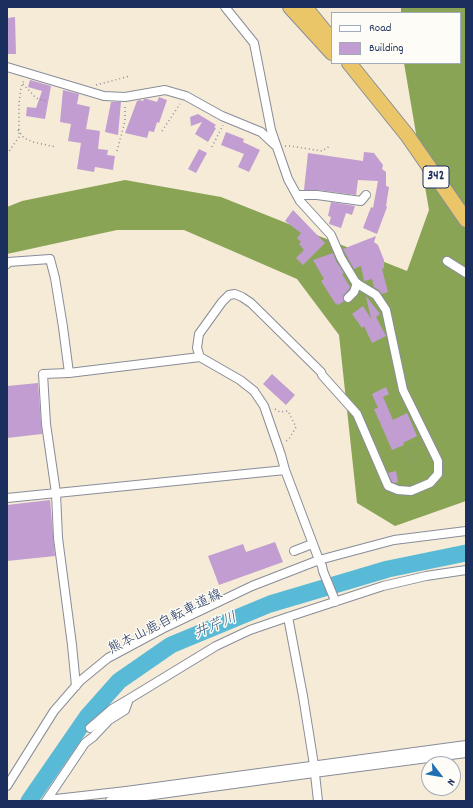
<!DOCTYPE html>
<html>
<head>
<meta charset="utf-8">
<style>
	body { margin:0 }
	#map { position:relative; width:473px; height:808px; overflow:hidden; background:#f6ebd6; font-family:Dekko,sans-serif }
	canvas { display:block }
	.frame { position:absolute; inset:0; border:8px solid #1b2f5e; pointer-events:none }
	.legend { position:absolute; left:331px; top:12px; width:130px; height:52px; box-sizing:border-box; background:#fdfcf7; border:1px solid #a3aaba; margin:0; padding:5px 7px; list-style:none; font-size:12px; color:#1b2f5e }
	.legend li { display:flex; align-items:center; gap:8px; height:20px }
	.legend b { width:20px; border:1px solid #a3aaba }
	.north { position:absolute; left:421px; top:756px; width:40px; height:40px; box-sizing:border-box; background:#fdfcf7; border:1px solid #a3aaba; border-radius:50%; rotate:121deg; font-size:11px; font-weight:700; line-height:16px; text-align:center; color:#1b2f5e }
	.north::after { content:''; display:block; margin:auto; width:14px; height:18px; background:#1f6fb2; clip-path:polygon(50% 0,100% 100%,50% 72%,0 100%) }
</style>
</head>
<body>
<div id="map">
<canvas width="473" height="808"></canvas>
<div class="frame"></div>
<ul class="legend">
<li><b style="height:5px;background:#fff"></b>Road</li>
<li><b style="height:11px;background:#c19dd2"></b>Building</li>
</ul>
<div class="north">N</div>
</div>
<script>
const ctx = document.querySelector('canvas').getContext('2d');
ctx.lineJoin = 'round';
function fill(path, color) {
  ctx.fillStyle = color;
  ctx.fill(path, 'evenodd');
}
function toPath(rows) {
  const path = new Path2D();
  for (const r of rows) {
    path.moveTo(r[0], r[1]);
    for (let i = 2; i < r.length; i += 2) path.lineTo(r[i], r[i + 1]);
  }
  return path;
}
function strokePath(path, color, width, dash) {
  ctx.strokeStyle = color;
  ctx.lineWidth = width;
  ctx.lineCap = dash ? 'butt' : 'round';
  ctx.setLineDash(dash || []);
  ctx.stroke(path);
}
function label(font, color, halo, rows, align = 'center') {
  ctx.font = font + ' Dekko,"Klee One",sans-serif';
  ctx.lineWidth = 3;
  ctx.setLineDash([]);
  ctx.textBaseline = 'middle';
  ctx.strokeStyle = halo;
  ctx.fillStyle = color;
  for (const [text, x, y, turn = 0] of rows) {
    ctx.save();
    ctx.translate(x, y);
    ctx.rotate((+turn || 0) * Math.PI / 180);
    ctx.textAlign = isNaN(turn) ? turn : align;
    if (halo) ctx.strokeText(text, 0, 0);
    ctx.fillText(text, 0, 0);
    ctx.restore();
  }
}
const forest = toPath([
	[401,7,466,7,466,501,395,526,357,503,339,335,297,279,184,230,117,230,7,254,7,207,22,201,125,180,221,197,407,271,429,210,404,63,460,63,460,13,401,13]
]);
const river = toPath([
	[29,801,87,717,119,681,171,645,270,604,388,569,466,553]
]);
const building = toPath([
	[15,17,16,54,7,54,7,18],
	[30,80,51,86,45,119,26,116,27,107,36,108,42,91,28,87],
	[63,90,79,94,77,104,90,107,86,129,100,131,98,149,108,150,107,155,115,156,113,170,95,167,94,172,77,169,81,143,68,141,71,124,60,122],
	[159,97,167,100,159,123,157,122,154,132,149,131,147,138,125,133,137,101,140,100,143,101,144,99,147,99,157,102],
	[111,102,121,102,118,135,105,132],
	[198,114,216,125,214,127,216,128,208,142,195,134,202,122,191,126,190,117],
	[226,132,244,139,243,142,260,150,249,172,238,167,244,154,221,145],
	[199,149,207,153,196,173,188,169],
	[364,152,374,153,383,165,382,169,386,172,386,186,389,187,386,206,387,207,377,234,363,228,371,207,373,208,378,181,358,180,356,195,318,190,304,190,308,153,363,161],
	[331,202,355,206,352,215,346,213,341,228,329,224,331,217,328,216],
	[293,210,325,243,303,265,296,258,304,250,299,244,301,242,297,238,301,233,285,221],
	[376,236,374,242,378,245,384,260,384,268,382,269,388,292,382,294,379,290,374,287,372,279,364,281,361,266,354,269,343,249],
	[333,253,336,261,344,273,342,274,350,287,349,289,343,296,344,301,338,305,335,303,321,281,324,279,313,260],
	[366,296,380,314,376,317,386,336,372,343,364,326,362,328,352,314,363,306,371,319],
	[272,374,295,395,286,405,263,384],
	[38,383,42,434,7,438,7,386],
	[386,387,389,394,383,397,393,420,407,413,417,436,403,443,404,445,392,450,374,409,378,408,372,394],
	[396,471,398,482,394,483,392,482,388,473],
	[50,500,55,556,7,561,7,505],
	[275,542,283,562,219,585,208,556,243,544,246,552]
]);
const path = toPath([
	[23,84,36,98,46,101],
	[96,85,130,76],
	[18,130,24,138,33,142,56,147],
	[162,131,180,104],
	[285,146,290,146,322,151,330,146],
	[212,147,223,125],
	[117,151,125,121,125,105],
	[7,154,19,137,19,103,21,88,24,80],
	[275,409,280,412,288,411,296,427,289,439,286,441],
	[412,465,408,449,420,443]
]);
const minor = toPath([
	[7,67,104,96,125,97,165,90,186,96,222,116,261,132,275,145],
	[297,195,317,195,361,201,366,195],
	[447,261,466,273],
	[7,264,8,262,50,259,55,278,63,327,69,373],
	[348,298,354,292,357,283],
	[200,357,197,348,199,334,222,302,229,295,235,294,242,297,251,303,321,372,322,375,357,414,388,486,398,490,411,491,430,483,438,474,438,461,403,390,386,310,376,295,356,283,341,258,331,235,300,201,288,179,271,130,254,43,225,7],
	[7,498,285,470],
	[294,551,312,544],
	[76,686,72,645,58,538,56,493,46,424,43,374,69,373,200,357,240,380,254,391,264,406,281,455,285,470,319,560,322,566,323,571,334,598,335,602],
	[90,728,112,709,129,699],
	[7,786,54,711,80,681,108,658,162,629,252,586,319,560,394,540,466,531],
	[47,800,126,791,466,745],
	[46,801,85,743,93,737,109,720,125,710,129,699,216,646,250,630,288,617],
	[110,801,314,773,466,753],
	[318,801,314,765,303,696,288,617,383,586,426,576,466,570]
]);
const motorway = toPath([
	[290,7,332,53],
	[305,7,331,39],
	[349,63,407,135,466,220]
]);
const shields = [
	[436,177,26]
];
const shieldNames = [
	["342",436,177]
];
const streetNames = [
	["熊本山鹿自転車道線",166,623,-27]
];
const waterNames = [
	["井芹川",216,627,-23]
];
fill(forest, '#8aa455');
strokePath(river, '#59bad7', 17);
fill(building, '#c19dd2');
strokePath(minor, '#888d9a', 10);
strokePath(motorway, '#888d9a', 16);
strokePath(path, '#888d9a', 1.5, [1, 3]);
strokePath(minor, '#fff', 8);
strokePath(motorway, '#ebc669', 14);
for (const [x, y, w] of shields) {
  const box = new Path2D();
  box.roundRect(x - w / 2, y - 11, w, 22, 3);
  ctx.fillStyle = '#fdfcf7';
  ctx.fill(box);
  strokePath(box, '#1b2f5e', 1);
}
label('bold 13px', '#1b2f5e', null, shieldNames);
label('14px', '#1b2f5e', '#fdfcf7', streetNames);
label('italic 15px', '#2e5982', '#fdfcf7', waterNames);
</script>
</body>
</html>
